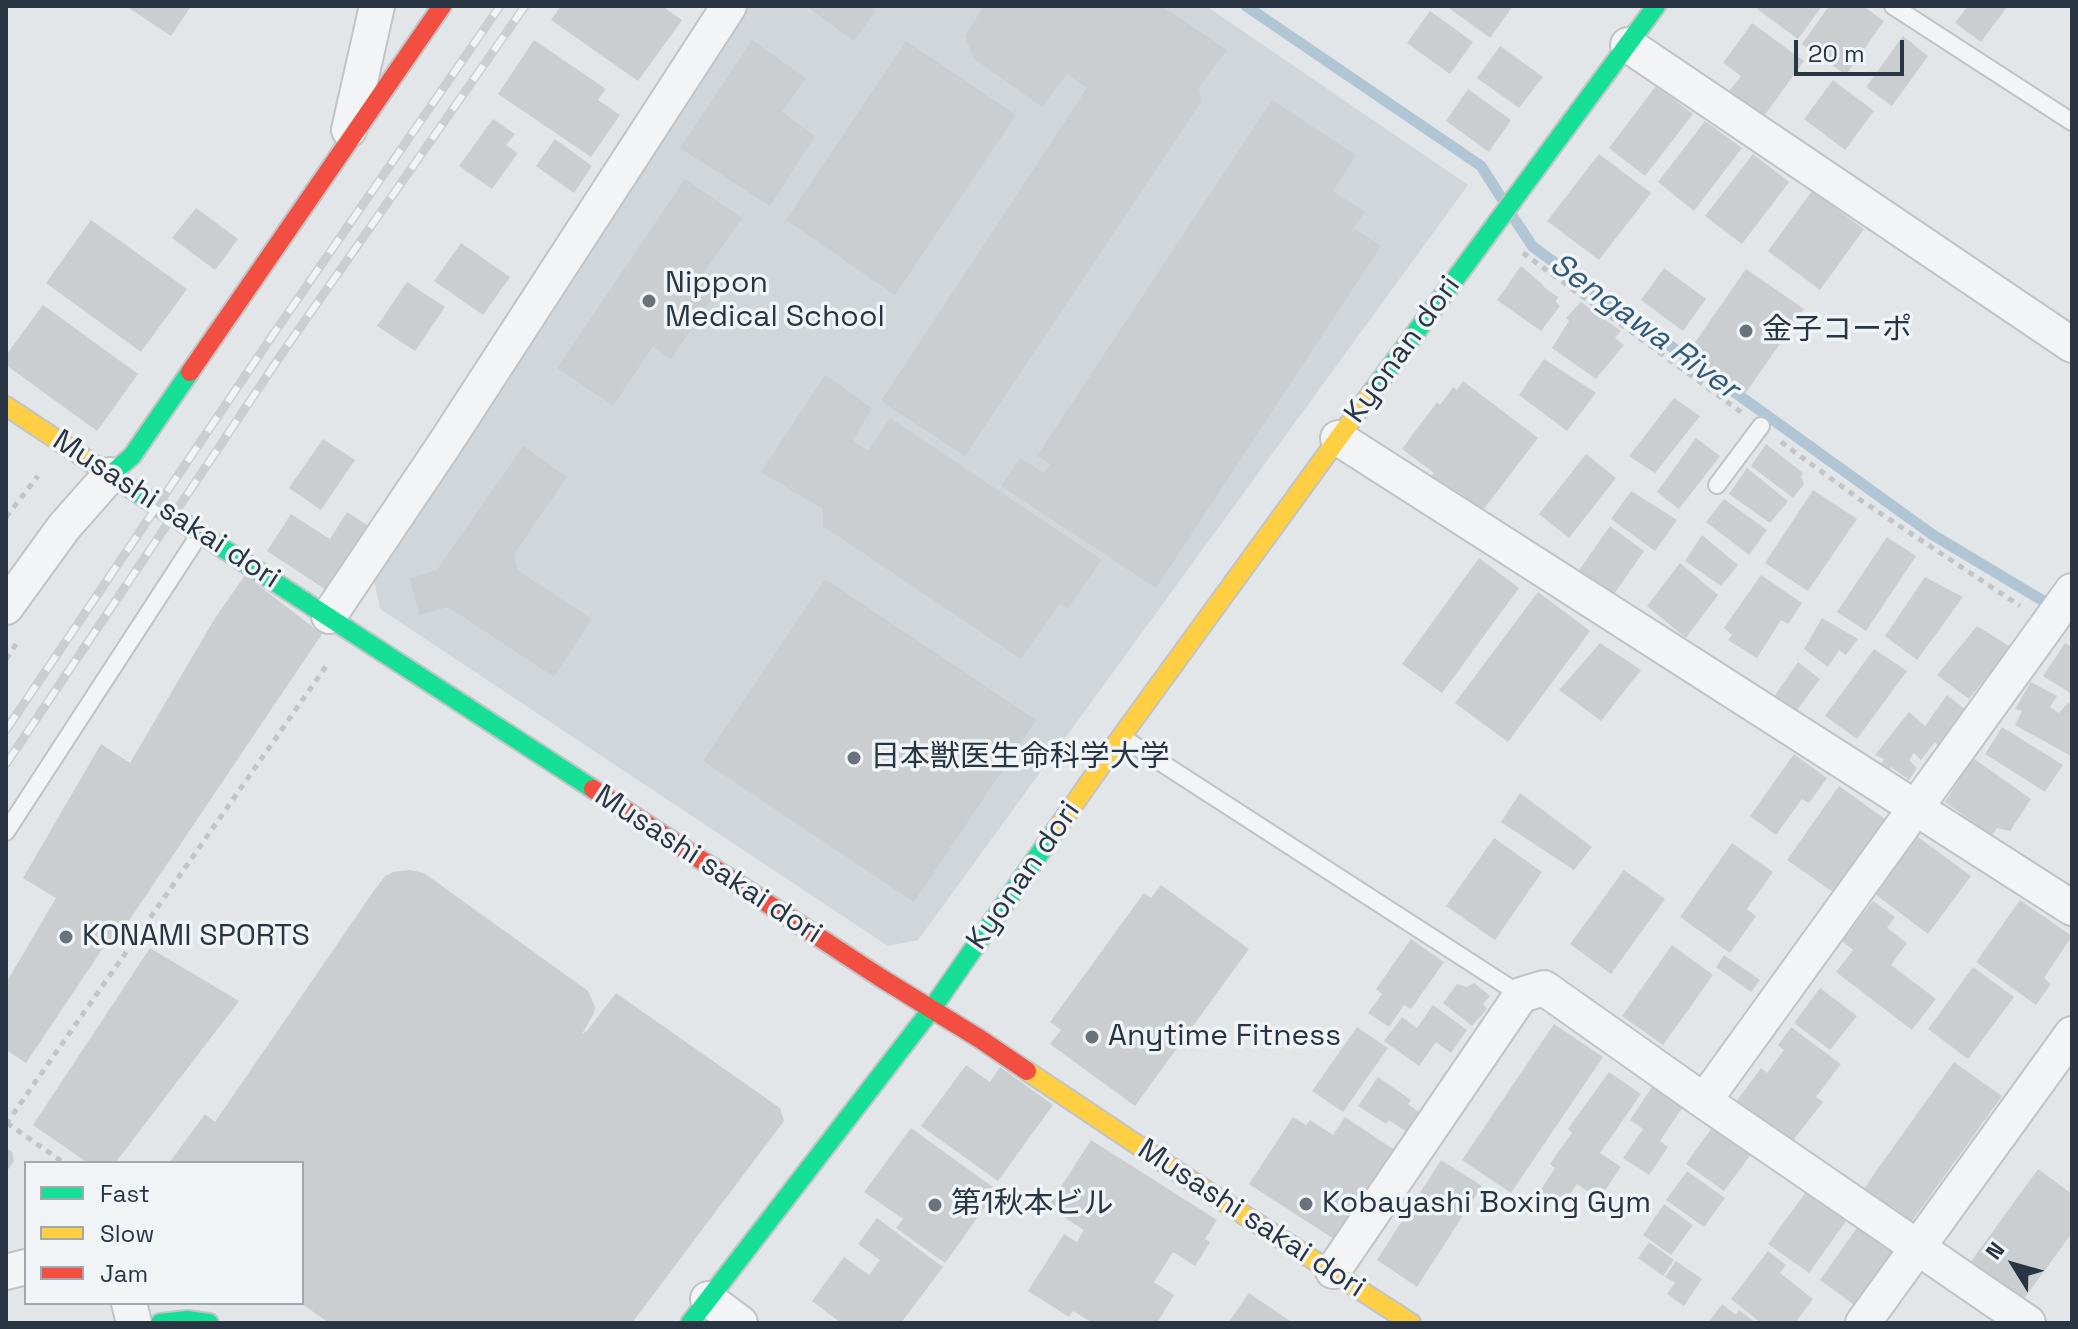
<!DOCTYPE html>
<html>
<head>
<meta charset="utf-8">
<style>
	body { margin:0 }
	#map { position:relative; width:2078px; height:1329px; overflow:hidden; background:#e3e6e8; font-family:"Space Grotesk",sans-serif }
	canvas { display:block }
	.frame { position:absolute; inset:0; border:8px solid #293542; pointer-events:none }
	.legend { position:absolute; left:24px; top:1161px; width:280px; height:144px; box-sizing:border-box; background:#f1f4f7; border:2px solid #a1a8af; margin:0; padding:10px 14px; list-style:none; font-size:24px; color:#293542 }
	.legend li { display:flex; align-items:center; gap:16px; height:40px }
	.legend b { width:40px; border:2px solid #a1a8af }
	.north { position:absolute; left:1974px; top:1225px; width:80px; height:80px; -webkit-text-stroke:6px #f1f4f7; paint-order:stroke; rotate:307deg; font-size:22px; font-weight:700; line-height:32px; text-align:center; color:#293542 }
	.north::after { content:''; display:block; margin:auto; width:28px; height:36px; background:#293542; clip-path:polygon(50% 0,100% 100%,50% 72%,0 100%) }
	.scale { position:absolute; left:1794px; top:40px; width:110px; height:36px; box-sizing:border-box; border:4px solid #293542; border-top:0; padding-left:10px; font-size:24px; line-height:28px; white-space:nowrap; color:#293542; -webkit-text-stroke:6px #f1f4f7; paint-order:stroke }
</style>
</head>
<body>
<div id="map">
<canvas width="2078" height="1329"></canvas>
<div class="frame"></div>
<ul class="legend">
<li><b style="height:10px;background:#16e098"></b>Fast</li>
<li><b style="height:10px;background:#ffcf43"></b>Slow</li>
<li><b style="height:10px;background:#f24e42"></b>Jam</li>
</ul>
<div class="north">N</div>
<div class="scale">20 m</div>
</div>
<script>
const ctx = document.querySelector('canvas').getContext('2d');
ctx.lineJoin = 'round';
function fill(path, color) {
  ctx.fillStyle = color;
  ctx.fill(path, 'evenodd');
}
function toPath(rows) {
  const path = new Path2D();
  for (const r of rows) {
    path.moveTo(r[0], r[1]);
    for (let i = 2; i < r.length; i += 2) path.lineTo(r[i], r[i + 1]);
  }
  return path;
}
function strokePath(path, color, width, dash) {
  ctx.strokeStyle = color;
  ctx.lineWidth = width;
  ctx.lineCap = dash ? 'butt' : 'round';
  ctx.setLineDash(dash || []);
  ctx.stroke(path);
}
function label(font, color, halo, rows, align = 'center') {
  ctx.font = font + ' "Space Grotesk","Noto Sans JP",sans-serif';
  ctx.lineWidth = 7;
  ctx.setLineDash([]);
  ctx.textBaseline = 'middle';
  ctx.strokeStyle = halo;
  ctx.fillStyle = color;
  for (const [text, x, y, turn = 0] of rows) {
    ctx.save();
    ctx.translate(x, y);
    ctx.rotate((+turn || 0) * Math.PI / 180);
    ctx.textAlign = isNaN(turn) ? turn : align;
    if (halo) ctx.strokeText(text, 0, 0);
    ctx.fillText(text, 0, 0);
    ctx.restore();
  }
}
const built = toPath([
	[749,6,1206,6,1468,185,918,940,888,946,380,609,373,574]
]);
const stream = toPath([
	[1246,6,1481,166,1502,199],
	[1513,217,1533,247,1933,535,2055,608]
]);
const building = toPath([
	[126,6,191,6,171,36],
	[561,6,662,6,682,20,638,81,551,20],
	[806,6,869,6,876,11,854,41],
	[984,6,1162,6,1227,50,1199,87,1201,102,965,456,881,401,1087,88,1067,74,1042,107,973,58,965,36],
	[1446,6,1513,6,1490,38],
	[1759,6,1822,6,1798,39,1757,9],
	[1829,6,1863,6,1884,21,1846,75,1802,44],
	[1968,6,2008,6,1981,42,1955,23],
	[1430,11,1473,42,1450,74,1407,43],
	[1752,23,1804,61,1764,116,1729,91,1741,76,1723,63],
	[1903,36,1928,56,1892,106,1866,87],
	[534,40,606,89,598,100,620,115,591,157,498,94],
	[752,40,806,78,782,112,815,136,770,206,680,148],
	[906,41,1016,115,895,295,786,220],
	[1500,46,1543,77,1519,108,1477,78],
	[1833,80,1874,111,1845,150,1804,119],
	[1656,86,1693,114,1645,176,1609,148],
	[1468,89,1511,120,1489,152,1446,121],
	[1272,100,1356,155,1333,191,1365,212,1354,228,1381,246,1156,588,1001,486,1020,458,1044,473,1050,464,1037,456],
	[493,119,515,134,506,145,518,153,492,189,459,166],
	[1705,121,1742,148,1694,211,1658,182],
	[555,139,592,166,574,193,536,166],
	[1599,154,1651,193,1599,260,1547,221],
	[1753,154,1789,182,1742,244,1705,216],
	[685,179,742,218,701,277,719,289,671,359,653,346,613,406,557,368],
	[1812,191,1864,229,1820,290,1768,251],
	[196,208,238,239,215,270,172,238],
	[91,220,187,289,141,352,46,283],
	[461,243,510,277,483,315,434,281],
	[1521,266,1541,283,1545,288,1558,297,1556,302,1560,306,1541,331,1497,300],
	[1664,268,1706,299,1683,331,1641,300],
	[1746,269,1804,309,1745,394,1687,354],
	[407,282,445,307,415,351,377,326],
	[1581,302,1621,331,1615,338,1624,345,1596,379,1552,348,1569,321,1566,318],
	[43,305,138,374,97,431,6,365,6,355],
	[1544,359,1596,393,1567,431,1519,395],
	[825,375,872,408,853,440,868,451,890,418,1102,560,1068,608,1060,603,1021,659,823,526,823,509,761,472],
	[1463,381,1538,438,1483,510,1457,491,1454,495,1430,478,1434,473,1402,449,1437,402,1440,405,1453,387,1457,390],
	[1674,398,1700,416,1655,473,1629,456],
	[1696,438,1720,456,1679,509,1657,492],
	[323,439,355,460,321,510,289,488],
	[1766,444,1803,473,1801,477,1804,484,1793,498,1751,466],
	[523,446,567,477,514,554,517,570,592,619,554,677,448,607,419,615,410,578,437,570],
	[1586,454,1616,478,1569,538,1539,514],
	[1747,468,1788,501,1770,523,1729,494],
	[1813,490,1857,519,1808,591,1765,563],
	[1631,491,1677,520,1655,551,1611,519],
	[1724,499,1767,530,1749,555,1706,522],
	[347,512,373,529,331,593,267,551,291,514,330,539],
	[1610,526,1644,551,1612,597,1577,573],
	[1702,535,1738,565,1721,586,1685,561],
	[1887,537,1916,556,1866,631,1837,612],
	[1479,558,1519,588,1442,693,1402,664],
	[1680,563,1718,595,1686,638,1647,606],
	[245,575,322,634,118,937,103,948,26,1063,6,1050,6,983,56,898,23,878,101,744,130,763,215,618],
	[1761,575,1802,603,1788,624,1781,620,1757,658,1728,640,1732,635,1724,628],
	[1925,577,1963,597,1917,660,1885,636],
	[825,579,1036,720,914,902,703,761],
	[1538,592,1590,631,1508,742,1455,703],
	[1822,618,1858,639,1846,655,1839,650,1828,667,1804,649],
	[1977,626,2011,647,1969,699,1937,675],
	[1600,643,1641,670,1601,721,1559,690],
	[2065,643,2072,647,2072,694,2043,676],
	[1874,649,1907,671,1857,739,1825,716],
	[1798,662,1820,679,1794,714,1773,698],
	[2031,682,2057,696,2050,707,2059,713,2068,703,2072,705,2071,756,2015,725,2022,711,2015,709],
	[1947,695,1966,710,1939,747,1935,742,1921,760,1914,753,1909,760,1917,768,1909,780,1891,767,1885,774,1879,767,1884,759,1875,755,1909,712,1925,726],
	[2002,727,2063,765,2045,792,1985,754],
	[1794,754,1827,778,1809,803,1802,799,1776,835,1750,816],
	[1973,758,2031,799,2010,831,1997,828,1992,836,1945,802],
	[1839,786,1885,819,1833,892,1787,860],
	[1520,793,1592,847,1574,870,1501,822],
	[1918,837,1971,876,1928,934,1875,894],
	[1494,838,1542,872,1495,940,1446,906],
	[1732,843,1773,872,1747,909,1756,916,1730,953,1680,917],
	[410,870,424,873,588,991,595,1007,594,1013,582,1034,587,1031,616,993,780,1108,784,1121,632,1323,329,1323,302,1304,302,1163,169,1163,205,1114,215,1122,373,892,385,876,393,872],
	[1624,870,1665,899,1611,974,1570,944],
	[1161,885,1249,949,1135,1106,1050,1044,1061,1030,1050,1022,1144,893,1151,898],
	[2020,900,2072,936,2044,978,2051,984,2036,1005,1976,962],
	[1873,901,1895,917,1887,928,1907,943,1891,965,1936,999,1912,1030,1836,972,1853,950,1842,941],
	[1411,939,1444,962,1411,1009,1404,1005,1389,1027,1368,1013,1382,994,1376,989],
	[1672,945,1713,975,1663,1045,1622,1016],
	[150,948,239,1001,115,1163,88,1163,33,1125],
	[1724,955,1760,980,1751,992,1716,967],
	[1973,967,2014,997,1968,1059,1928,1029],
	[1474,983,1490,996,1483,1004,1487,1009,1472,1026,1443,1003,1457,984,1467,987],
	[1820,988,1857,1016,1830,1050,1794,1023],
	[1433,1005,1467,1030,1451,1053,1436,1042,1419,1066,1384,1041,1402,1017,1417,1028],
	[1554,1024,1603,1057,1511,1193,1462,1160],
	[1357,1027,1388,1048,1343,1112,1312,1091],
	[1791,1027,1841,1064,1816,1097,1823,1102,1788,1147,1733,1106,1761,1068,1767,1073,1784,1050,1778,1045],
	[1954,1062,2002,1096,1907,1228,1860,1194],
	[966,1065,990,1082,1000,1067,1053,1105,998,1181,921,1126],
	[1609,1072,1641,1094,1600,1153,1621,1167,1599,1199,1577,1184,1560,1209,1538,1194,1555,1168,1550,1164,1572,1133,1568,1129],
	[1378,1077,1411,1100,1408,1104,1423,1115,1410,1134,1389,1120,1386,1124,1358,1106],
	[1654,1084,1684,1105,1660,1141,1668,1147,1649,1175,1623,1158,1643,1129,1630,1120],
	[1293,1117,1306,1125,1310,1120,1333,1135,1345,1117,1399,1153,1340,1243,1249,1184],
	[1716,1122,1755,1149,1724,1191,1686,1164],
	[911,1128,997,1190,945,1263,896,1228,903,1219,864,1192],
	[1091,1140,1217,1220,1205,1239,1210,1242,1195,1266,1173,1252,1154,1282,1174,1295,1157,1323,1093,1323,1073,1311,1069,1317,1028,1291,1064,1234,1077,1242,1084,1230,1048,1207],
	[6,1147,12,1152,14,1161,6,1172],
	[1441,1160,1482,1186,1417,1287,1377,1260],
	[2038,1169,2072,1194,2072,1233,2023,1300,1970,1263],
	[1687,1171,1725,1198,1704,1227,1666,1200],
	[1811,1185,1851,1214,1809,1273,1768,1244],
	[1664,1204,1693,1225,1671,1255,1643,1235],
	[877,1218,943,1267,901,1323,841,1323,812,1301,844,1257,869,1275,880,1260,858,1244],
	[1861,1222,1896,1247,1854,1305,1820,1280],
	[1649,1242,1674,1260,1663,1276,1638,1258],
	[1768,1251,1786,1265,1780,1273,1813,1299,1795,1323,1761,1323,1731,1299],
	[1676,1261,1702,1279,1684,1306,1667,1294,1675,1283,1665,1277],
	[1249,1293,1293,1323,1228,1323],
	[1722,1304,1736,1315,1739,1310,1756,1323,1708,1323]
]);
const path = toPath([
	[1523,253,1741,412],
	[1781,442,1859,499,2020,606],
	[6,517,38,476],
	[6,659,19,640],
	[7,1123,64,1163],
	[6,1124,329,662]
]);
const lane = toPath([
	[1893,6,2072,122],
	[1717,485,1761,426],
	[1123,738,1521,995],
	[6,832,199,535]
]);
const street = toPath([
	[1628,45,2072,345],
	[349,130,377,6],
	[1338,438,2072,908],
	[6,607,64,527,110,475],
	[329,616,446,442,729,6],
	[1704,1101,2072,591],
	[1333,1271,1521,995,1544,988,1704,1101,2028,1323],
	[6,1272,26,1267],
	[708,1299,740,1323],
	[129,1303,134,1323],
	[1863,1323,2072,1034]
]);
const fast = toPath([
	[190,372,132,456,110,475,593,789],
	[1372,392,1656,6],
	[160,1323,187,1320,209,1323],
	[690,1323,931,1010,1058,827]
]);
const slow = toPath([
	[6,406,110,475],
	[1058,827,1121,737,1372,392],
	[1027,1071,1187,1178,1411,1323]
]);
const jam = toPath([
	[190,372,442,6],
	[593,789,881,978,980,1039,1027,1071]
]);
const rail = toPath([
	[6,730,270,339,500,6],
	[6,764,283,352,525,6]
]);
const markers = [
	[649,301,8,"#6a737c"],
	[1746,331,8,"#6a737c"],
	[854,758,8,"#6a737c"],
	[66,937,8,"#6a737c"],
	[1092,1037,8,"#6a737c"],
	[1306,1204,8,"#6a737c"],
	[935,1205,8,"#6a737c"]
];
const poiNames = [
	["Nippon",665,284],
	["Medical School",665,318],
	["金子コーポ",1762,331],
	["日本獣医生命科学大学",870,758],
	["KONAMI SPORTS",82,937],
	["Anytime Fitness",1108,1037],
	["Kobayashi Boxing Gym",1322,1204],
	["第1秋本ビル",951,1205]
];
const streetNames = [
	["Kyonan dori",1403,350,-54],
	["Musashi sakai dori",166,510,33],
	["Musashi sakai dori",708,865,33],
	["Kyonan dori",1024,876,-55],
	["Musashi sakai dori",1251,1219,33]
];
const waterNames = [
	["Sengawa River",1644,327,36]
];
fill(built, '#d1d6db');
strokePath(stream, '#b1c6d4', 11);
fill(building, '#cbced0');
strokePath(lane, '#c1c4c6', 20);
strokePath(street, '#c1c4c6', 38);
strokePath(fast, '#c1c4c6', 22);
strokePath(slow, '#c1c4c6', 22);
strokePath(jam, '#c1c4c6', 22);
strokePath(path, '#c2c5c8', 5, [6, 6]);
strokePath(lane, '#f2f4f5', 16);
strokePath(street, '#f2f4f5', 34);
strokePath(fast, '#16e098', 18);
strokePath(slow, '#ffcf43', 18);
strokePath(jam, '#f24e42', 18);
strokePath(rail, '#cbced0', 9);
strokePath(rail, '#f1f4f7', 6, [18]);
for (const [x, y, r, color] of markers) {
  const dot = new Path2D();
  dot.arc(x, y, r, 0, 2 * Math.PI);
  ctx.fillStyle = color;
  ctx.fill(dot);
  strokePath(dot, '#f1f4f7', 3);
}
label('30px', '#293542', '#f1f4f7', poiNames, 'left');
label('30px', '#293542', '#f1f4f7', streetNames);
label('italic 32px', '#325a77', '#f1f4f7', waterNames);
</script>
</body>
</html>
